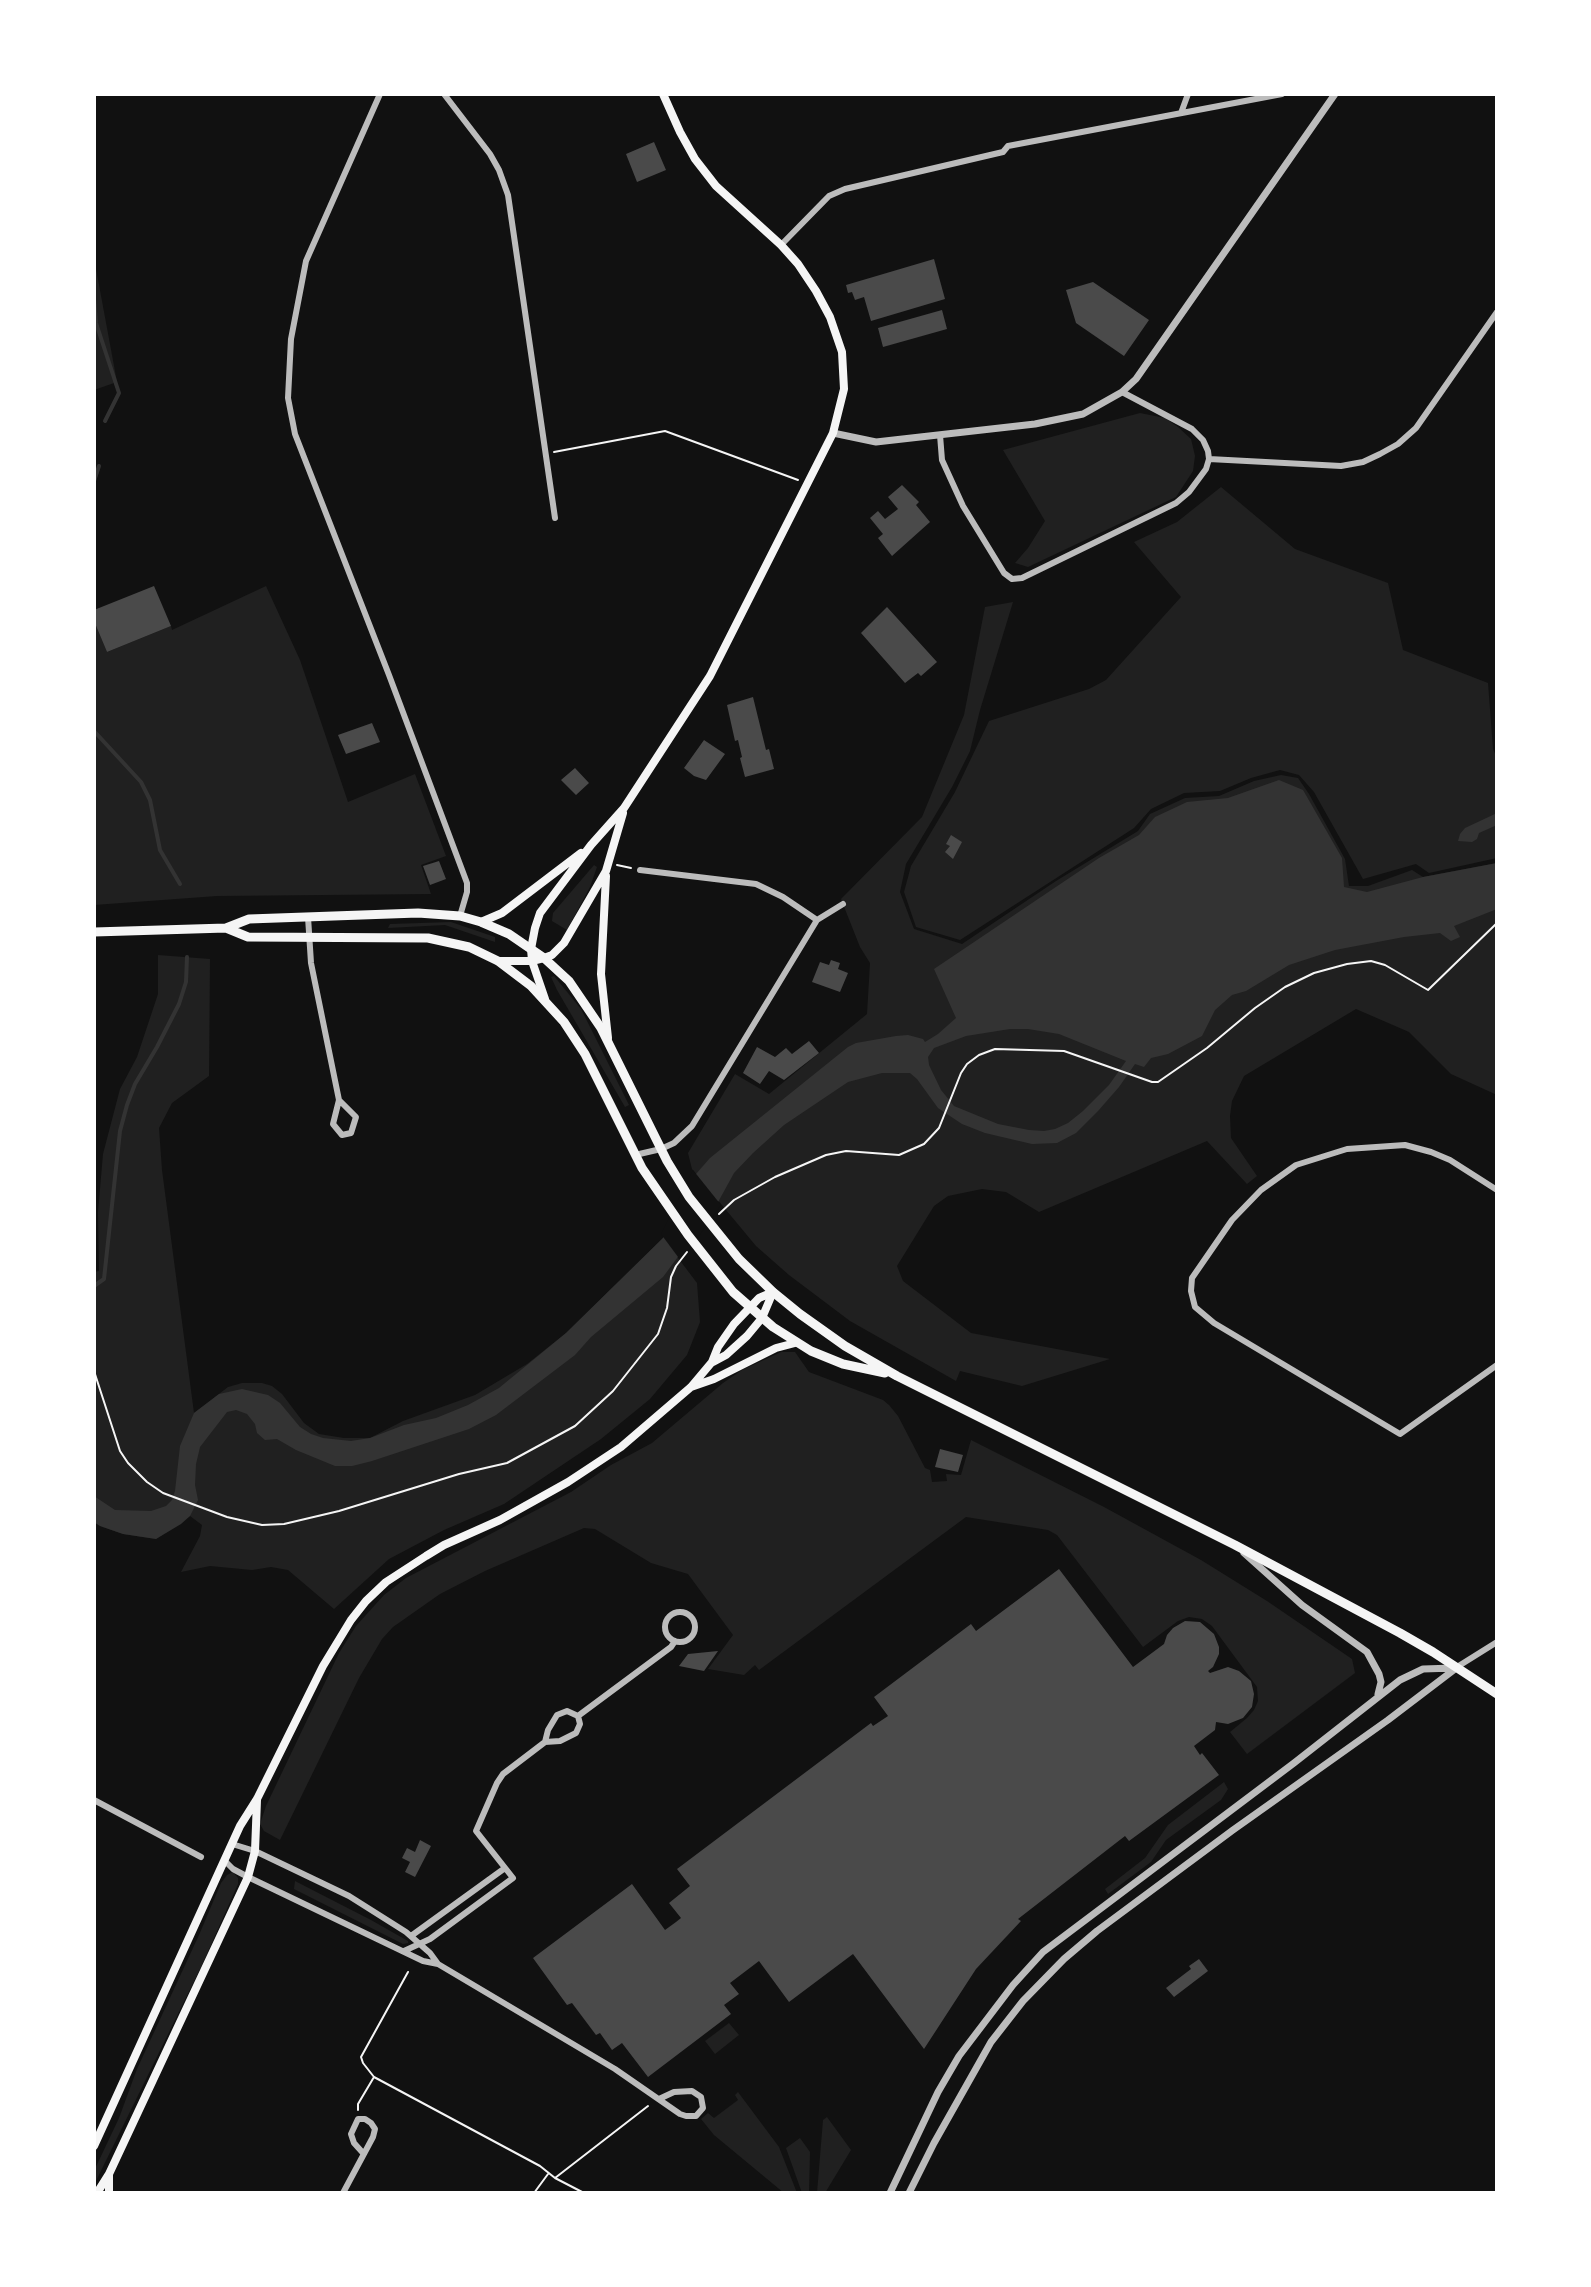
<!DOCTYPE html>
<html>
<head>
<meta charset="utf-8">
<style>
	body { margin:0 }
	#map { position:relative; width:1591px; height:2287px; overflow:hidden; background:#111; font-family:"Alegreya Sans",sans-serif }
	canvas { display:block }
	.frame { position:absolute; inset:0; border:96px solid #fff; pointer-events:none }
</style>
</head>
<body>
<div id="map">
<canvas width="1591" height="2287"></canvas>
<div class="frame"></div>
</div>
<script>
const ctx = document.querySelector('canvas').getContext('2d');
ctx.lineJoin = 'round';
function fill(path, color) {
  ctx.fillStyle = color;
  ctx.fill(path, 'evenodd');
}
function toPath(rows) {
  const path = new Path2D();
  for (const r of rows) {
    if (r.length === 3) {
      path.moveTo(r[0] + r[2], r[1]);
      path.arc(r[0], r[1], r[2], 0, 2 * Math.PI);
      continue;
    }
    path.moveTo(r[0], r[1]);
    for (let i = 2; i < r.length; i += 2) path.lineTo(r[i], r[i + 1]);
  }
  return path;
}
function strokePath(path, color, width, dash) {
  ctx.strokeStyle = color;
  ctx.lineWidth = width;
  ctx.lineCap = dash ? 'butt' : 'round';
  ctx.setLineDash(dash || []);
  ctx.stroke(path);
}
const green = toPath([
	[94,258,117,382,94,390],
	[1140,413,1165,418,1178,427,1191,439,1195,456,1193,471,1176,497,1028,567,1015,563,1028,548,1045,521,1003,450],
	[1221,487,1295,549,1388,583,1403,650,1488,683,1493,749,1497,758,1497,858,1429,873,1416,864,1363,879,1314,792,1299,775,1280,770,1251,778,1220,791,1184,793,1151,809,1134,828,960,940,916,927,904,892,911,866,955,792,989,721,1089,689,1106,680,1181,597,1134,542,1177,522],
	[266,586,300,660,348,802,415,774,446,856,421,865,431,894,217,896,94,905,94,621,107,652,171,626,172,630],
	[1013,602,980,710,970,751,952,787,906,864,900,892,914,929,962,944,1056,881,1138,831,1150,814,1185,798,1219,796,1254,781,1281,775,1298,778,1309,794,1345,859,1349,886,1368,886,1412,870,1423,877,1497,863,1497,1095,1451,1074,1409,1032,1356,1009,1244,1076,1232,1101,1230,1116,1231,1138,1257,1176,1247,1184,1207,1141,1039,1212,1006,1192,982,1189,948,1196,934,1206,897,1266,903,1281,971,1333,1110,1359,1022,1386,960,1371,956,1381,850,1321,789,1275,756,1246,692,1169,688,1153,735,1074,769,1094,867,1014,870,963,860,947,841,899,922,817,964,715,985,607],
	[594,865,597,867,590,887,567,930,552,921,553,913],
	[451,922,495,937,495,942,445,925,388,928,390,924],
	[158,955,210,959,209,1076,172,1103,159,1128,162,1170,194,1413,228,1387,242,1383,262,1383,272,1386,282,1394,304,1423,319,1434,344,1438,370,1438,403,1421,475,1395,527,1364,566,1333,663,1238,697,1283,700,1322,687,1355,650,1399,601,1439,504,1504,444,1530,389,1559,334,1609,288,1570,271,1567,252,1570,210,1566,181,1572,200,1536,202,1525,190,1516,156,1539,123,1534,100,1526,94,1522,94,1272,99,1271,98,1212,103,1154,120,1089,137,1057,158,994],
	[554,976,581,1009,629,1105,625,1107,557,990,551,977],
	[781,1352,795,1352,809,1372,883,1400,889,1405,898,1416,925,1468,930,1470,932,1482,947,1481,946,1474,961,1475,971,1440,1104,1507,1201,1560,1267,1601,1352,1659,1355,1673,1247,1754,1230,1732,1247,1718,1254,1710,1258,1701,1257,1687,1212,1626,1202,1619,1189,1617,1178,1621,1143,1647,1057,1535,1048,1530,966,1517,759,1670,755,1665,744,1675,708,1669,733,1635,688,1574,651,1563,595,1529,584,1528,485,1571,440,1594,393,1627,382,1639,359,1678,280,1840,264,1831,260,1824,266,1806,339,1653,356,1626,384,1595,406,1578,571,1492,611,1465,652,1443,723,1383,742,1370],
	[1224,1782,1228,1789,1221,1800,1166,1840,1151,1862,1108,1894,1105,1889,1145,1858,1168,1825],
	[233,1872,238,1878,238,1884,202,1965,94,2185,94,2171,119,2118,137,2069,199,1935,221,1883,227,1875],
	[295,1881,371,1920,408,1941,408,1943,403,1944,294,1889],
	[729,2023,739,2035,715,2054,705,2041],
	[738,2092,779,2147,797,2193,784,2193,714,2135,701,2119,708,2113,714,2118,738,2100,735,2095],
	[827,2117,851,2150,825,2193,817,2193,823,2120],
	[800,2138,810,2152,809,2193,802,2193,786,2148]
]);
const water = toPath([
	[1279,780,1303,790,1342,858,1344,887,1367,892,1423,877,1497,863,1497,909,1454,926,1460,937,1451,941,1440,933,1404,937,1335,950,1289,965,1246,991,1232,995,1215,1010,1202,1036,1168,1054,1151,1058,1144,1067,1135,1064,1119,1087,1098,1111,1076,1133,1057,1143,1032,1144,985,1133,962,1124,938,1108,917,1079,910,1073,882,1073,848,1082,784,1125,753,1153,734,1173,717,1204,663,1277,591,1337,575,1355,496,1415,469,1429,372,1461,352,1466,335,1466,296,1450,277,1439,265,1440,257,1433,255,1424,247,1414,236,1410,227,1412,200,1447,196,1464,195,1485,198,1500,190,1516,181,1524,156,1539,123,1534,100,1526,94,1522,94,1496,115,1510,151,1511,166,1506,172,1500,175,1491,180,1446,194,1413,219,1394,242,1389,268,1395,280,1403,300,1427,311,1434,323,1438,351,1441,370,1438,404,1425,436,1418,468,1405,499,1388,566,1333,663,1238,696,1174,710,1158,848,1047,856,1043,896,1036,908,1035,923,1039,925,1042,938,1034,956,1018,934,969,1099,858,1139,835,1155,817,1187,802,1228,798],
	[1010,1029,1028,1029,1059,1034,1126,1061,1109,1085,1083,1111,1068,1123,1055,1129,1044,1131,1029,1130,998,1124,954,1106,941,1090,929,1065,928,1057,934,1048,966,1036],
	[1497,813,1497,825,1479,833,1477,839,1472,842,1458,841,1460,834,1465,828]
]);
const pier = toPath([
	[693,1170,721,1205,681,1261,661,1234]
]);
const stream = toPath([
	[94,299,96,323,119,393,105,421],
	[94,481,99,466],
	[94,731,141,782,150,800,160,850,180,884],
	[94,1286,104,1279,120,1131,127,1105,135,1084,157,1047,179,1004,186,982,187,957]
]);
const building = toPath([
	[654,142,666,170,637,182,626,154],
	[934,259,945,299,871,321,864,297,855,300,852,292,848,293,846,285],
	[1093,282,1149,320,1124,356,1076,323,1066,290],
	[942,310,947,329,883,347,878,328],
	[902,485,919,502,916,505,930,522,892,556,878,538,883,534,870,518,878,511,885,519,898,509,888,497],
	[154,586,171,626,107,652,94,621,94,610],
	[887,607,937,662,921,676,918,673,905,683,861,633],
	[753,697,766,750,769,749,774,769,745,777,740,758,742,757,738,740,735,741,727,705],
	[372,723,380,742,346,754,338,735],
	[704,740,725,754,706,780,694,776,684,768],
	[575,768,589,783,576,795,561,780],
	[951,835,962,842,953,859,945,852,950,846,946,844],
	[439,861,446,879,430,885,423,866],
	[831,960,840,963,838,969,848,973,840,992,812,982,820,962,829,965],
	[809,1041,819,1053,784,1080,769,1071,760,1084,743,1073,757,1047,775,1057,786,1048,792,1054],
	[940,1449,963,1455,958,1472,935,1467],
	[1059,1569,1133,1667,1164,1644,1167,1635,1173,1628,1185,1621,1200,1622,1214,1634,1219,1647,1219,1654,1213,1667,1208,1671,1210,1673,1228,1667,1239,1671,1251,1681,1254,1694,1252,1707,1243,1718,1228,1724,1216,1722,1215,1730,1194,1746,1200,1755,1202,1753,1219,1775,1129,1841,1125,1836,1018,1919,1021,1921,976,1969,924,2049,853,1954,789,2002,759,1961,730,1983,739,1994,724,2005,731,2014,648,2077,622,2043,612,2050,600,2033,596,2035,572,2003,567,2005,533,1958,632,1884,665,1930,676,1922,681,1918,669,1903,690,1886,677,1869,871,1723,873,1726,888,1716,874,1697,971,1624,976,1631],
	[718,1651,704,1671,679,1666,688,1654],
	[420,1840,431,1846,415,1877,405,1872,410,1862,402,1858,407,1848,415,1852],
	[1199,1959,1208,1971,1174,1997,1166,1988,1191,1969,1189,1966]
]);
const path = toPath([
	[554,452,665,431,798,480],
	[617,865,631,868],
	[719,1214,734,1200,775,1177,826,1155,846,1151,899,1155,924,1144,939,1128,961,1073,967,1064,979,1055,995,1049,1064,1051,1152,1082,1158,1082,1207,1048,1255,1008,1285,987,1314,973,1347,964,1371,961,1385,965,1428,990,1497,923],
	[94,1371,120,1451,128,1463,147,1482,163,1493,227,1517,262,1525,284,1524,339,1511,459,1474,507,1463,575,1426,613,1391,658,1334,667,1308,671,1277,676,1266,687,1252],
	[408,1972,361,2057,363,2063,374,2077,540,2166,555,2178,584,2193],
	[358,2110,358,2104,374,2077],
	[555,2178,648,2106],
	[534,2193,548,2174]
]);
const minor = toPath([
	[380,94,306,261,291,339,288,398,295,434,389,675,467,883,467,892,460,916],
	[444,94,490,154,499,170,508,195,555,518],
	[1181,113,1188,94],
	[781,245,829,196,845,189,1003,152,1008,146,1282,94],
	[940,435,942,460,963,506,1004,573,1012,579,1022,578,1176,503,1189,492,1206,469,1209,459,1208,451,1203,440,1192,429,1122,392],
	[1209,459,1341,466,1363,462,1380,454,1398,444,1416,428,1497,312],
	[640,870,756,884,783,897,817,920],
	[308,917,311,963,339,1100,333,1124,342,1135,351,1133,356,1117,339,1100],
	[635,1155,661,1149,674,1143,692,1126,817,920,843,904],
	[1497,1190,1450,1160,1431,1152,1405,1145,1347,1149,1296,1165,1261,1190,1232,1220,1192,1278,1191,1291,1195,1307,1214,1323,1400,1434,1497,1365],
	[680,1627,15],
	[1457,1667,1497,1642],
	[578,1716,671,1647,675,1641],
	[94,1800,201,1857],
	[232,1844,255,1851,349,1896,406,1932,430,1953,438,1964],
	[225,1861,233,1869,248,1877,423,1961,438,1964,615,2069,680,2114,686,2116,696,2116,703,2108,701,2097,692,2091,674,2092,659,2099],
	[411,1936,505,1868],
	[404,1951,430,1939,513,1878,476,1831,497,1783,503,1774,545,1742,560,1741,576,1733,580,1724,578,1716,567,1711,557,1715,548,1730,545,1742],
	[343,2193,373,2137,375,2129,371,2123,365,2119,358,2119,351,2134,354,2143,363,2153]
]);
const tertiary = toPath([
	[833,433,876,442,1035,424,1083,414,1122,392,1136,379,1335,94],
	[1244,1553,1302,1605,1367,1652,1379,1674,1381,1682,1378,1694],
	[890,2193,938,2092,959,2056,1013,1985,1043,1952,1294,1763,1400,1680,1423,1669,1454,1668],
	[909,2193,934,2143,991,2042,1023,2001,1064,1959,1097,1931,1233,1830,1388,1720,1455,1669]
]);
const secondary = toPath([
	[606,876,601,974,608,1038],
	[481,922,502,913,581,853],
	[498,961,532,961,544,958,552,955,564,943,606,871,623,813],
	[545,999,532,961,531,949,535,928,540,913,591,845,624,808,710,676,833,433,844,389,842,352,830,317,816,291,798,264,781,245,716,186,695,159,680,132,663,94],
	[713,1362,726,1355,747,1336,762,1318,773,1292],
	[691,1387,714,1379,776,1348,795,1343],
	[94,2146,240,1826,257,1799,323,1666,351,1620,366,1601,386,1582,426,1556,444,1545,500,1520,568,1482,621,1447,691,1387,712,1362,718,1347,734,1324,759,1298,773,1292],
	[109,2175,109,2193],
	[97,2193,109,2174,248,1877,255,1851,257,1800]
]);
const primary = toPath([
	[226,928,248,937,428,938,469,947,498,961,531,986,564,1022,585,1054,642,1168,688,1235,733,1292,773,1327,811,1351,843,1364,885,1373],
	[94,932,226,928,249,919,418,913,460,916,481,922,509,934,544,958,569,981,601,1028,667,1161,689,1197,739,1259,773,1292,800,1314,845,1346,897,1376,1235,1545,1400,1633,1433,1652,1497,1694]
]);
fill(green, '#202020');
fill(water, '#333');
fill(pier, '#111');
strokePath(stream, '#333', 4);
fill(building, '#4a4a4a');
strokePath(path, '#f5f5f5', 2);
strokePath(minor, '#bcbcbc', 6);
strokePath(tertiary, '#bcbcbc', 7);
strokePath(secondary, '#f5f5f5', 8);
strokePath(primary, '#f5f5f5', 9);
</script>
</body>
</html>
